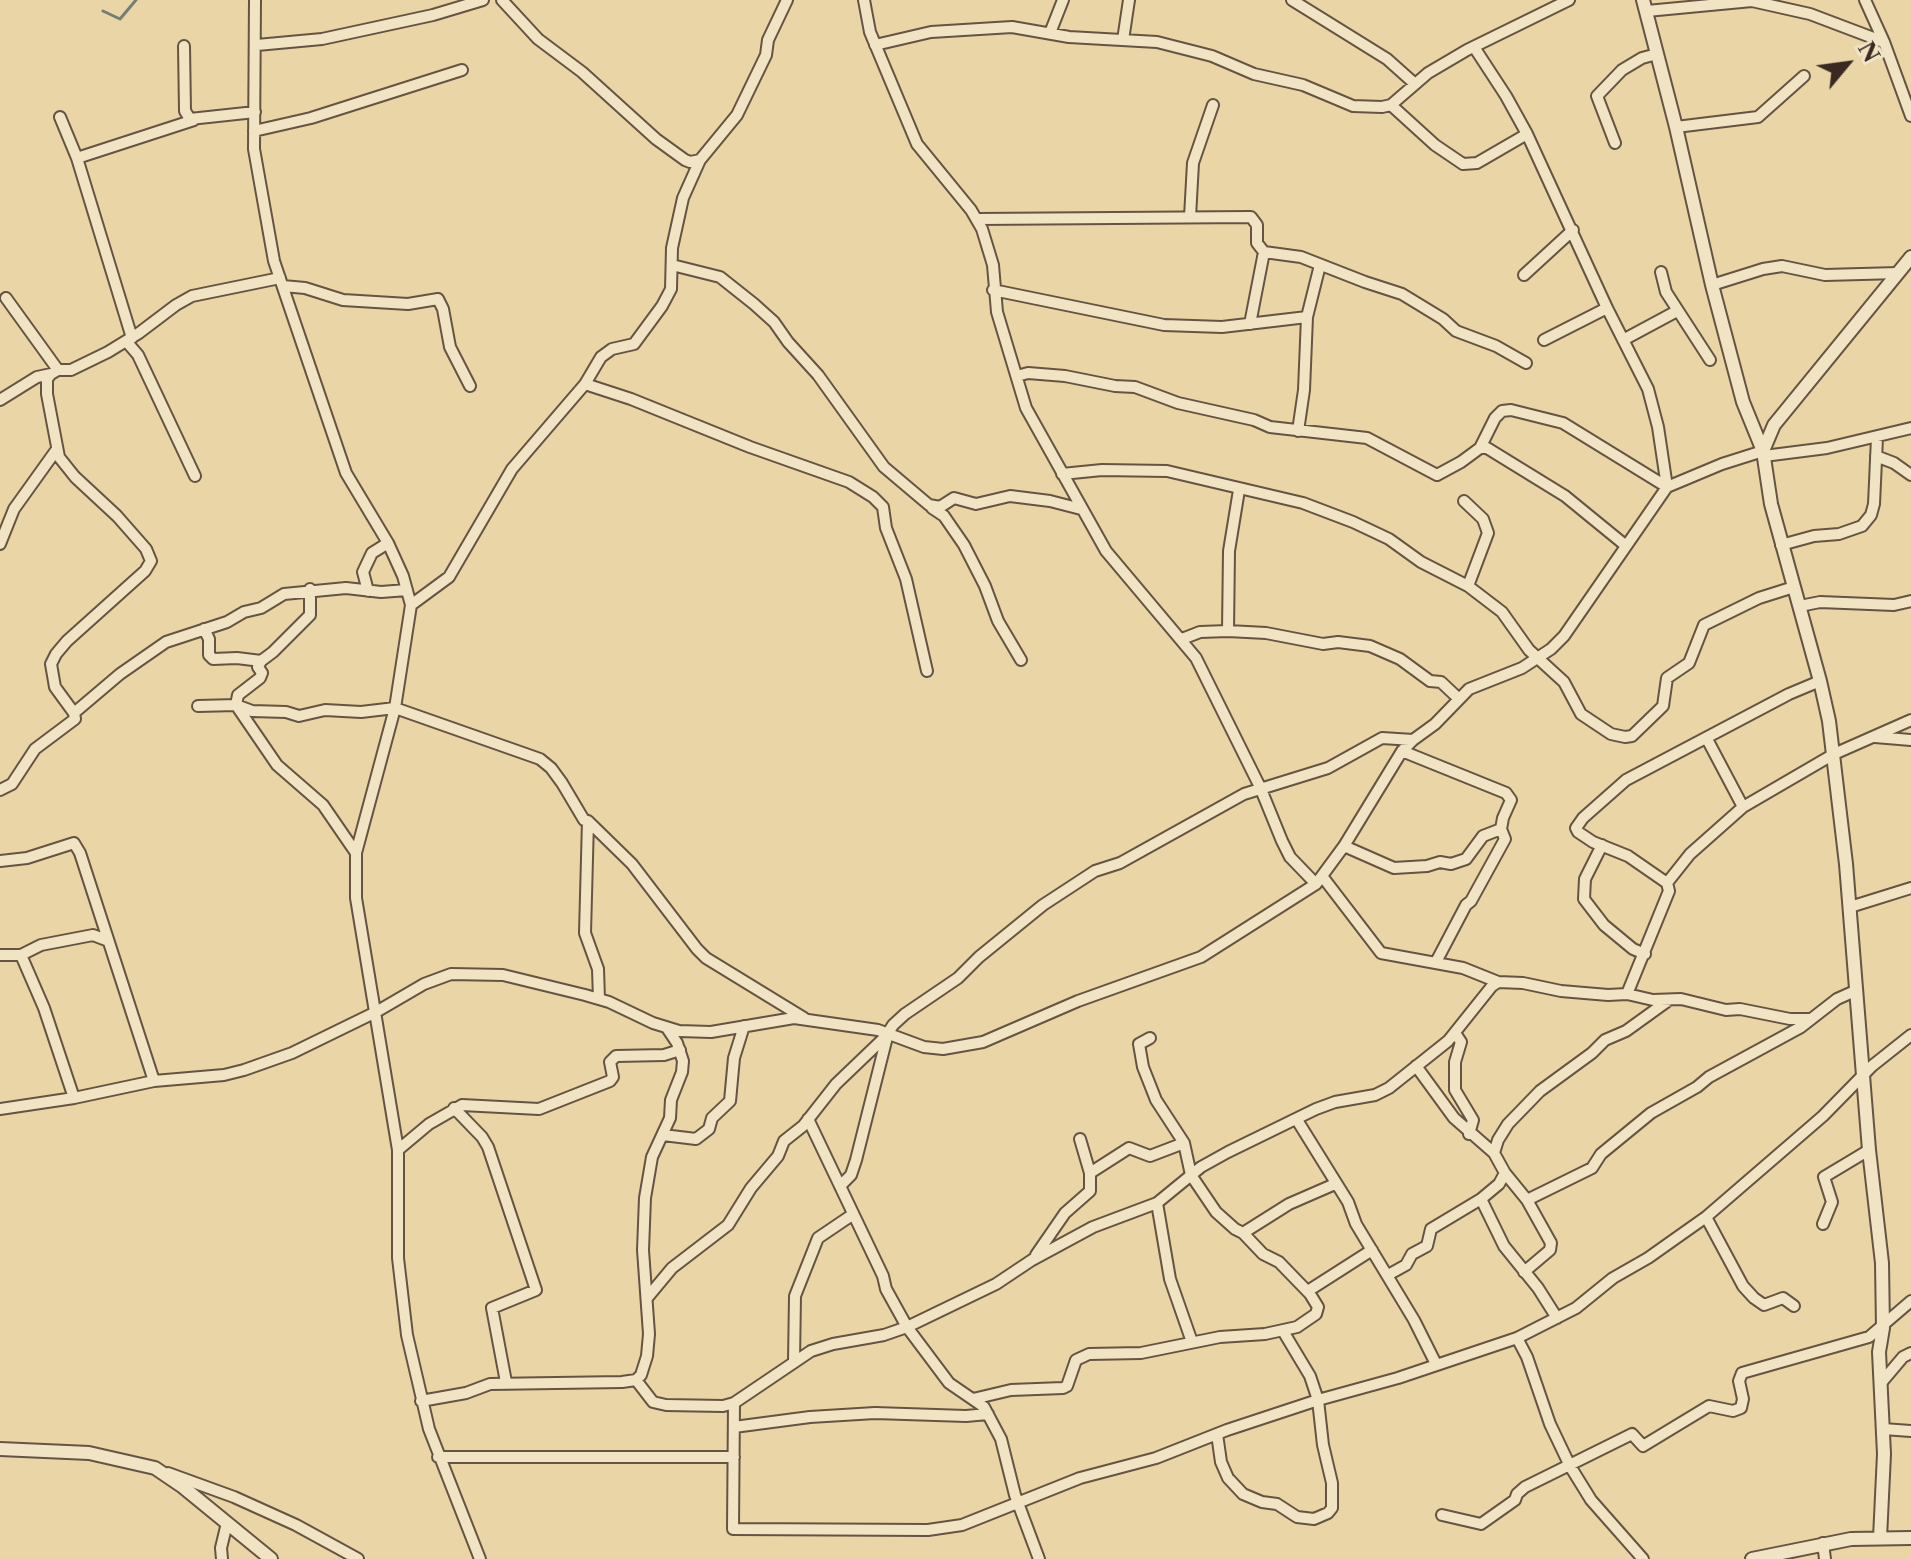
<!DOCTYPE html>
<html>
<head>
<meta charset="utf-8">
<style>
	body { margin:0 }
	#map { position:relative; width:1911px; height:1559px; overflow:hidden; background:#e9d5a6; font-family:"Libre Caslon Text",serif }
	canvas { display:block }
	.north { position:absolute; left:1807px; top:24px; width:80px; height:80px; -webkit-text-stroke:6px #f1e4c5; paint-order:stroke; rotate:61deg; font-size:22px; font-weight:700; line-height:32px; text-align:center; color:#392921 }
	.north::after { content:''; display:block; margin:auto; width:28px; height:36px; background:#392921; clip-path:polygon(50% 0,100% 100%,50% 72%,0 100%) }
</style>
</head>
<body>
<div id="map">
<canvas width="1911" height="1559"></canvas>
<div class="north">N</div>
</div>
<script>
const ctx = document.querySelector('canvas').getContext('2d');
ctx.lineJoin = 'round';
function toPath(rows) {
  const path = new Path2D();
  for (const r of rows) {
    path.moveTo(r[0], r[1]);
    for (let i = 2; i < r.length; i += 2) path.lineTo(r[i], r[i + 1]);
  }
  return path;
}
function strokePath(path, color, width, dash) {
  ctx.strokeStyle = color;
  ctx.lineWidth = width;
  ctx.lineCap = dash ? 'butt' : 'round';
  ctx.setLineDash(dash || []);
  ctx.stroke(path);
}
const stream = toPath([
	[103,11,120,19,136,0]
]);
const minor = toPath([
	[255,0,254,149,274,261,346,473,388,543,403,576,411,605,395,708,356,853,356,898,398,1150,398,1258,407,1335,429,1429,480,1559],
	[502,0,538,39,582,72,656,139,685,160,690,162,700,160],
	[864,0,870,32,917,144,971,210,982,229,993,265,997,312,1026,408,1106,551,1196,658,1260,787,1282,841,1290,857,1316,884],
	[1292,0,1387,59,1415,84],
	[1865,0,1884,42,1911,116],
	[1647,11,1752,1,1810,14,1884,42],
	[1050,33,1063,0],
	[1123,40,1129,0],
	[257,45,322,39,433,15,483,0],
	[875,45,931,32,1012,27,1069,37,1157,42,1212,56,1254,74,1303,85,1353,106,1382,107,1391,105,1428,73,1467,50,1569,0],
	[184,46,185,111,190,119,255,112],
	[1474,47,1506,96,1527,134,1607,308,1648,389,1658,427,1667,487],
	[1391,105,1435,145,1463,164,1477,163,1527,134],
	[60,117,77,158],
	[1676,127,1758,117,1804,76],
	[254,131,311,118,462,70],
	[1615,143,1597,96,1622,70,1642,58,1657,54],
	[1190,217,1193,163,1213,105],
	[978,219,1251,217,1257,225,1257,243,1264,252,1301,257,1365,282,1402,294,1443,319,1456,331,1496,346,1526,363],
	[672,265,720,277,754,304,774,322,788,342,818,375,884,467,929,505,940,507,954,498,976,504,1010,496,1050,501,1081,509],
	[1661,272,1666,292,1710,360],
	[1524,275,1573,230],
	[1712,285,1763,269,1782,266,1825,275,1898,273],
	[283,286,305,288,343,300,408,304,438,299,443,309,450,347,470,386],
	[993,290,1164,325,1222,327,1307,317,1320,265],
	[6,298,58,370],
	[1250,324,1264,252],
	[132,338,77,158,194,120],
	[1544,340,1607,308],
	[1623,340,1677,311],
	[126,341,138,355,195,476],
	[1017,376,1028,373,1065,376,1115,386,1135,387,1178,403,1254,420,1270,427,1367,438,1437,475,1461,462,1480,448,1487,448,1565,496,1625,545],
	[585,384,631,399,750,447,849,482,873,497,883,507,886,528,906,579,927,671],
	[0,400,37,377,51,374],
	[1298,431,1304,390,1307,317],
	[1480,448,1495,418,1502,411,1511,410,1563,423,1667,487],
	[1764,456,1827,448,1911,428],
	[1876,456,1894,463,1911,475],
	[1062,474,1102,470,1167,471,1303,503,1353,522,1389,539,1421,562,1468,586,1502,612,1529,650,1564,682,1581,714,1611,734,1625,737,1632,736,1663,706,1667,678,1689,663,1704,625,1759,598,1794,587],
	[1464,501,1483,519,1488,533,1468,586],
	[932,508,944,516,964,545,985,586,998,621,1021,660],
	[0,544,14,509,57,449],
	[1781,545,1814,536,1839,534,1862,526,1871,515,1874,504,1877,438],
	[310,589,310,615,273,652,261,661,258,667,262,673,260,678,238,695,236,705,277,765,323,805,356,853],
	[368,591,363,572,372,553,388,543],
	[411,605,449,577,512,469,585,384,601,357,612,349,634,344,662,306,671,289,672,248,683,198,700,160,737,115,766,55,768,40,787,0],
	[1800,606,1820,602,1894,605,1911,601],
	[204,629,209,639,209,655,213,659,237,658,261,661],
	[1228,631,1229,551,1239,490],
	[1182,639,1200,632,1228,631,1266,633,1323,644,1338,642,1370,646,1400,659,1430,681,1441,682,1458,698],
	[198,706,236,705,252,711,286,712,299,716,325,710,361,712,395,708,540,759,551,768,562,783,584,820,588,821,632,864,697,949,706,958,804,1018],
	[74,713,120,674,166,642,227,622,244,612,261,608,284,594,346,588,381,592,407,590],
	[1875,737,1911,740],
	[1707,739,1743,807],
	[1402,751,1506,793,1511,800,1503,818,1501,829,1505,839,1471,901,1466,905,1436,962],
	[0,790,12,784,35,749,75,719,74,713,55,687,51,664,56,654,67,641,145,571,151,561,146,549,117,516,75,477,59,457,47,394,47,379,51,374,58,370,71,370,108,352,139,333,176,305,192,296,280,278],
	[588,821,585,933,598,969,599,999],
	[1602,845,1585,879,1584,899,1604,925,1633,949,1645,954],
	[1344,846,1394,868,1427,866,1440,862,1451,864,1466,859,1483,836,1501,829],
	[0,861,27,858,74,843,80,853,154,1081],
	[1322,876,1381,953,1463,968,1498,982],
	[1667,883,1628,856,1593,842,1578,832,1576,828,1583,818,1626,780,1789,694,1820,681],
	[1850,907,1911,888],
	[0,955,21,955,44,1008,74,1098],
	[21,955,41,945,93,935,106,940],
	[1627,994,1653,1000,1681,999,1726,1010,1740,1009,1790,1019,1810,1019],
	[1455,1033,1461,1042,1455,1062,1455,1090,1473,1120,1469,1134],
	[1150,1038,1139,1044,1143,1067,1156,1100,1184,1143,1191,1175,1216,1212,1235,1229,1243,1233,1263,1254,1279,1262,1310,1294],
	[1416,1066,1454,1118,1494,1153],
	[454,1108,482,1137,488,1147,536,1290,492,1308,506,1382],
	[0,1109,74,1098,154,1081,224,1075,244,1070,292,1053,376,1012,424,984,451,974,503,975,585,995,609,1002,653,1023,679,1031,711,1032,794,1018,878,1030,924,1047,943,1049,983,1042,1078,1001,1201,957,1316,884,1344,846,1402,751,1413,740,1435,724,1469,689,1522,668,1551,649,1564,636,1667,487,1722,464,1763,451],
	[808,1119,883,1276,886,1289,907,1327,949,1383,984,1407,1001,1439,1015,1495,1039,1559],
	[1297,1120,1348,1202,1356,1224,1414,1320,1436,1364],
	[663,1135,696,1139,709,1129,712,1118,730,1101,734,1058,744,1026],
	[398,1150,429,1124,462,1105,539,1109,610,1081,613,1077,610,1062,616,1056,664,1055,680,1050],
	[1090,1173,1129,1148,1150,1156,1184,1143],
	[1505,1173,1527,1200,1551,1243,1550,1250,1524,1272],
	[840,1186,851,1175,856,1160,888,1033,893,1025,905,1014,958,978,979,957,1043,905,1095,871,1120,863,1244,794,1328,768,1382,738,1413,740],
	[1481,1199,1504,1246,1538,1288,1557,1318],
	[1527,1200,1592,1168,1601,1154,1651,1113,1697,1087,1709,1077,1801,1027,1837,999,1855,991],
	[1157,1203,1170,1279,1192,1342],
	[1706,1217,1743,1286,1754,1298,1764,1305,1783,1298,1794,1306],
	[1823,1224,1832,1202,1824,1177,1869,1150],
	[1243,1233,1289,1204,1335,1184],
	[1036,1255,1065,1213,1090,1191,1090,1173,1080,1139],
	[1388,1275,1406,1265,1412,1254,1427,1246,1431,1229,1481,1199,1499,1184,1505,1173,1494,1153,1498,1140,1508,1124,1540,1091,1592,1053,1605,1040,1626,1031,1669,1000],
	[647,1298,672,1268,728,1225,751,1188,778,1156,784,1141,803,1126,836,1084,884,1038],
	[1517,1338,1527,1357,1550,1424,1570,1466,1591,1500,1643,1559],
	[794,1361,795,1296,818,1238,852,1215],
	[636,1380,653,1402,666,1405,723,1406,734,1403,811,1351,833,1344,884,1335,907,1327,996,1284,1032,1260,1093,1227,1157,1203,1201,1167,1228,1152,1316,1109,1335,1102,1375,1095,1389,1088,1448,1041,1492,986,1498,982,1523,983,1561,991,1608,995,1627,994,1669,891,1667,883,1690,854,1743,807,1834,754,1911,720],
	[1881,1383,1903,1357,1911,1353],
	[973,1399,1011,1390,1063,1388,1067,1386,1076,1360,1089,1354,1141,1353,1220,1337,1265,1334,1297,1327,1316,1314,1318,1307,1310,1294,1311,1289,1372,1250],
	[421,1401,466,1393,490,1384,622,1382,636,1380,641,1375,647,1356,649,1334,643,1250,645,1198,652,1157,670,1118,671,1100,682,1072,683,1061,677,1043,667,1028],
	[734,1403,733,1529,928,1530,962,1525,1080,1478,1156,1458,1227,1430,1318,1400,1398,1378,1517,1338,1576,1308,1613,1278,1648,1258,1706,1217,1823,1116,1872,1066,1911,1035],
	[734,1427,810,1417,875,1413,966,1416,988,1414],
	[1883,1429,1911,1431],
	[1217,1434,1221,1462,1228,1478,1243,1494,1262,1502,1277,1504,1297,1517,1314,1519,1328,1513,1332,1508,1332,1483,1323,1445,1318,1400,1310,1376,1283,1331],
	[438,1457,734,1457],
	[168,1473,234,1497,296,1525,358,1559],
	[1442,1515,1481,1524,1515,1500,1517,1494,1525,1487,1632,1434,1643,1446,1709,1406,1733,1411,1741,1408,1743,1399,1739,1381,1742,1373,1869,1337,1911,1301],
	[1823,1543,1825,1559],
	[222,1559,221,1548,227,1523]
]);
const tertiary = toPath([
	[1643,0,1676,127,1712,285,1743,402,1763,451],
	[0,1449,89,1453,155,1468,183,1487,271,1559],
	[1880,1538,1884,1454,1879,1352,1883,1328,1882,1263,1869,1150,1846,864,1829,721,1820,681,1771,504,1763,451,1774,425,1911,257],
	[1752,1559,1851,1539,1911,1538]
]);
strokePath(stream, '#737f76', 3);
strokePath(minor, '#655442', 14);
strokePath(tertiary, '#655442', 16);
strokePath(minor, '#f1e4c5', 10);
strokePath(tertiary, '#f1e4c5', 12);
</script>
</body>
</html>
